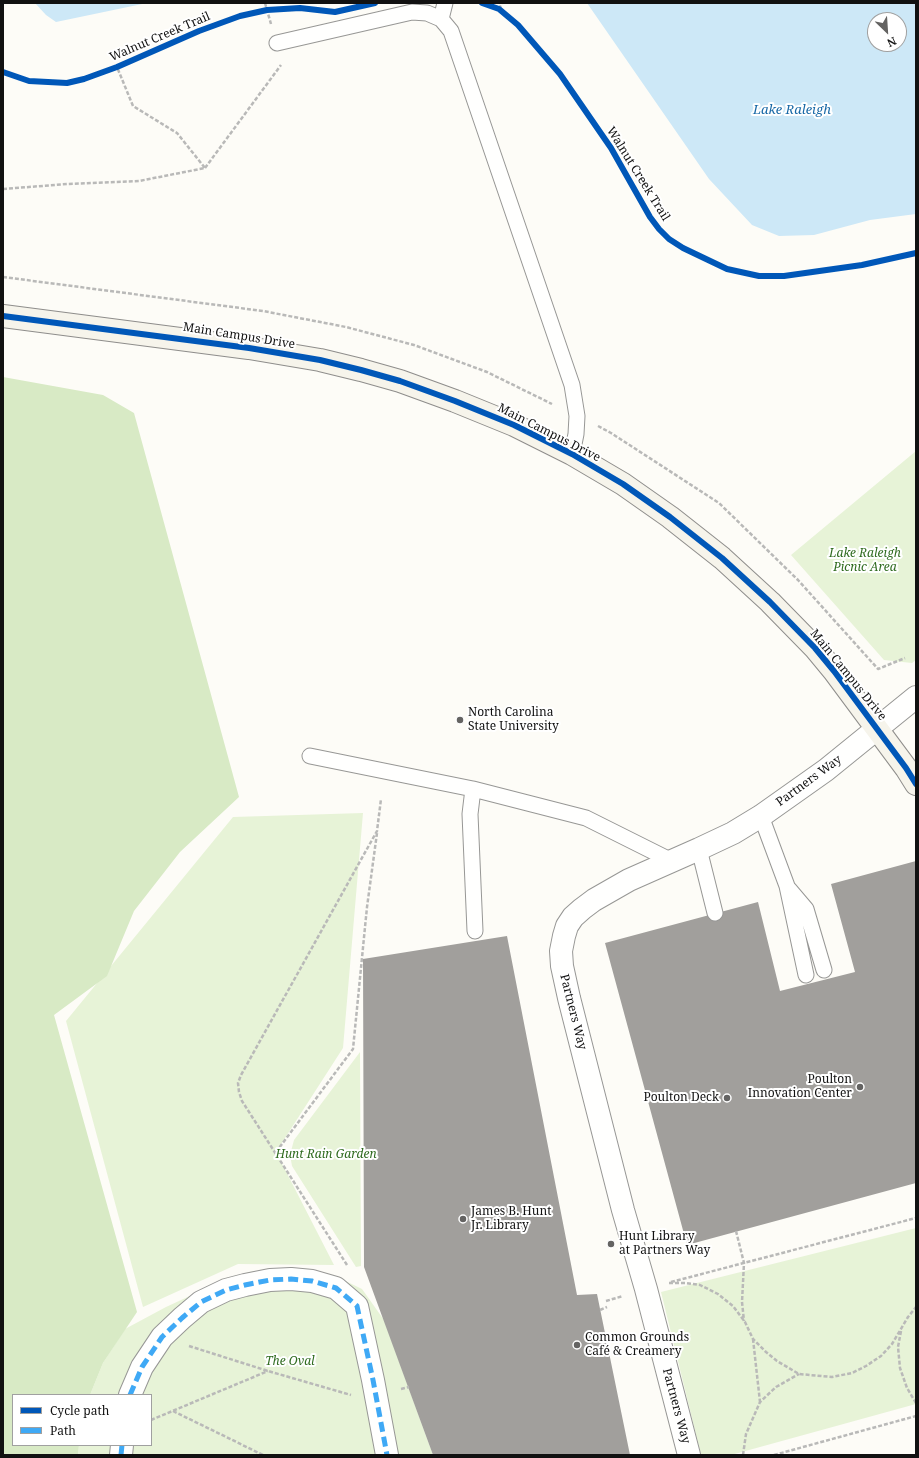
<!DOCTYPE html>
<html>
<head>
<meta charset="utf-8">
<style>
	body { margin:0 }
	#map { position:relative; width:919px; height:1458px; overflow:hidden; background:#fdfcf7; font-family:"Noto Serif",serif }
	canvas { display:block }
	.frame { position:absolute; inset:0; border:4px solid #111; pointer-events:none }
	.legend { position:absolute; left:12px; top:1394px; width:140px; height:52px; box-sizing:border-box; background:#fff; border:1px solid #a0a0a0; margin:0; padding:5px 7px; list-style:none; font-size:12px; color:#111 }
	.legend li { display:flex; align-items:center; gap:8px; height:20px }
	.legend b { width:20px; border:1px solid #a0a0a0 }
	.north { position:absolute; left:867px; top:12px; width:40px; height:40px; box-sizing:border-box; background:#fff; border:1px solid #a0a0a0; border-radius:50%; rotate:155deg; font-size:11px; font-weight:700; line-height:16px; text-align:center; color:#111 }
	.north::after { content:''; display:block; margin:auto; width:14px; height:18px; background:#646362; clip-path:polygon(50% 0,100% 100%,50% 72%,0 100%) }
</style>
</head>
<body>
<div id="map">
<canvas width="919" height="1458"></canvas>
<div class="frame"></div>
<ul class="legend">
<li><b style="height:5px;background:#0057b8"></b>Cycle path</li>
<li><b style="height:5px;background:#3fa9f5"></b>Path</li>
</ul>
<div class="north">N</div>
</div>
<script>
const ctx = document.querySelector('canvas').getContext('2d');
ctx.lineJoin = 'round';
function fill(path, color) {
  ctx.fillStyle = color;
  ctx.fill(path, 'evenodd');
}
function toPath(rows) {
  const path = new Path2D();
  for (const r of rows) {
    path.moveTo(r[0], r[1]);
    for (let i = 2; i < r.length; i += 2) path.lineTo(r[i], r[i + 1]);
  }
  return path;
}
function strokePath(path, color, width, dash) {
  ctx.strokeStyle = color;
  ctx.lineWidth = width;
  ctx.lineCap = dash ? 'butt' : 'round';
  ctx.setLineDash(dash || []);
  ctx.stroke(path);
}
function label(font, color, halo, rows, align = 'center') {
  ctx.font = font + ' "Noto Serif",serif';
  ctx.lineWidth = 4;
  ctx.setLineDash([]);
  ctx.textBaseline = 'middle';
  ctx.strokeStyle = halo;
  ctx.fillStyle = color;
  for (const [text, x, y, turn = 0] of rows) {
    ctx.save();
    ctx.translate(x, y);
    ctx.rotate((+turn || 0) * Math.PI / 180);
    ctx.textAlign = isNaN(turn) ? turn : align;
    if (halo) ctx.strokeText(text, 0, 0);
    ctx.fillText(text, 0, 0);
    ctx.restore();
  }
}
const green = toPath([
	[916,451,916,660,912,663,884,660,791,555],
	[363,813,343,1048,276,1152,334,1265,238,1264,143,1307,66,1021,233,817],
	[360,1052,361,1266,356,1267,292,1166,290,1155,294,1140],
	[916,1228,916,1404,731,1455,701,1455,661,1292],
	[282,1268,312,1270,333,1275,362,1289,384,1320,433,1455,78,1455,79,1445,151,1445,151,1395,90,1395,103,1363,125,1329,166,1307,220,1282,249,1272]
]);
const forest = toPath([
	[3,377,103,395,134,413,239,797,180,852,134,911,107,976,54,1015,137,1312,103,1363,90,1395,13,1395,13,1445,79,1445,78,1455,3,1455]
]);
const water = toPath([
	[35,3,147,3,56,22,46,15],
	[587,3,916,3,916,214,870,220,814,235,779,236,752,225,709,179],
	[875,20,899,20,899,44,875,44]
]);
const building = toPath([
	[916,861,916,1183,687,1245,605,943,758,902,780,991,855,972,831,884],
	[507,936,577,1295,597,1294,630,1455,433,1455,364,1267,363,959]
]);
const path = toPath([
	[265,3,271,24],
	[499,9,502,3],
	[205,168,281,65],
	[3,189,67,184,139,181,205,168,177,133,133,106,117,67],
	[3,277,263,311,346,327,414,345,487,372,552,404],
	[598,426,611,433,719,503,798,580,878,669,905,658],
	[276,1152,353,1049,367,907,377,833],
	[736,1231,744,1263,742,1302,744,1321],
	[347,1265,242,1101,239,1092,238,1083,241,1075,377,831,381,799],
	[671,1282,916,1218],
	[669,1283,686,1283,700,1285,718,1294,733,1306,745,1322,753,1339,766,1352,777,1361,799,1374,832,1377,852,1373,866,1366,881,1356,892,1344,908,1317,916,1307],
	[606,1301,623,1296],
	[600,1310,607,1307],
	[901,1331,898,1347,900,1368,907,1388,916,1403],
	[753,1339,760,1402],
	[189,1346,268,1371,351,1395],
	[401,1389,409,1387],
	[173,1411,263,1455],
	[151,1420,268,1371],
	[743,1455,746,1434,760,1402,776,1387,799,1374],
	[774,1455,916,1416]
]);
const lane = toPath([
	[441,19,445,3],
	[277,43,412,12,427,13,441,19,451,31,572,385,577,416,576,434,572,454],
	[310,756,473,789,586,818,672,861],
	[473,789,470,814,475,931],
	[761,816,787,886,806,975],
	[699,849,715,913],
	[789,889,806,909,824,970]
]);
const street = toPath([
	[130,1395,142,1367,162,1337,182,1318,201,1302,226,1290,245,1285,270,1280,291,1279,312,1281,336,1288,357,1306,373,1380,387,1455],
	[121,1455,122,1445],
	[689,1455,646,1289,623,1210,569,998,562,966,561,951,564,936,567,926,573,917,582,909,594,900,629,880,699,849,733,833,761,816,826,770,916,697]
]);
const secondary = toPath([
	[3,316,249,348,320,360,361,370,400,381,455,401,514,425,572,454,623,484,670,517,722,558,770,602,815,648,834,671,906,768,916,784]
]);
const quiet = toPath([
	[130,1395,142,1367,162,1337,182,1318,201,1302,226,1290,245,1285,270,1280,291,1279,312,1281,336,1288,357,1306,373,1380,387,1455],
	[121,1455,122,1445]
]);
const cycleway = toPath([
	[482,3,499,9,518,25,560,74,611,148,650,217,659,229,669,239,683,248,727,269,759,276,784,276,862,265,916,253],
	[3,72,29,81,67,83,84,79,117,67,199,31,240,16,267,10,300,8,335,12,375,3],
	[3,316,249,348,320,360,361,370,400,381,455,401,514,425,572,454,623,484,670,517,722,558,770,602,815,648,834,671,906,768,916,784]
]);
const markers = [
	[460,720,4,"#646362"],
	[860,1087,4,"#646362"],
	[727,1098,4,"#646362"],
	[463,1219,4,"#646362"],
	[611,1244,4,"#646362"],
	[577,1345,4,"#646362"]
];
const streetNames = [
	["Walnut Creek Trail",160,37,-23],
	["Walnut Creek Trail",638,174,58],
	["Main Campus Drive",239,336,9],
	["Main Campus Drive",549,433,27],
	["Main Campus Drive",848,675,51],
	["Partners Way",809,781,-36],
	["Partners Way",573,1012,76],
	["Partners Way",676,1406,75]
];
const parkNames = [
	["Lake Raleigh",865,554],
	["Picnic Area",865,568],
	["Hunt Rain Garden",326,1155],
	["The Oval",290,1362]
];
const poiNames = [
	["North Carolina",468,713],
	["State University",468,727],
	["Poulton",852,1080,"right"],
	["Innovation Center",852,1094,"right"],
	["Poulton Deck",719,1098,"right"],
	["James B. Hunt",471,1212],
	["Jr. Library",471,1226],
	["Hunt Library",619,1237],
	["at Partners Way",619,1251],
	["Common Grounds",585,1338],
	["Café & Creamery",585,1352]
];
const waterNames = [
	["Lake Raleigh",792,110]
];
fill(green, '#e7f3d7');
fill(forest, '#d8eac5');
fill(water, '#cde8f7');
fill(building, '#a19f9c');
strokePath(lane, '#979795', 17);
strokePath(street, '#979795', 24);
strokePath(secondary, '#8e8d8b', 24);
strokePath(path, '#b9b9b8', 2.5, [4, 2]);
strokePath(lane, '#fffffe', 15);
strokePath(street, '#fffffe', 22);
strokePath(secondary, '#f6f4eb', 22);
strokePath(quiet, '#3fa9f5', 5, [10, 5]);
strokePath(cycleway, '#0057b8', 6);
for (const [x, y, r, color] of markers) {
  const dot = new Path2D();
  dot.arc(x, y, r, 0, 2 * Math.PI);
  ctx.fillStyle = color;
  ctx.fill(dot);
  strokePath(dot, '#fff', 1.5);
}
label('12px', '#111', '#fff', streetNames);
label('italic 12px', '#2f6b1f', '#fff', parkNames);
label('12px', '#111', '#fff', poiNames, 'left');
label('italic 13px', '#1768a6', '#fff', waterNames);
</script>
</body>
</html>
